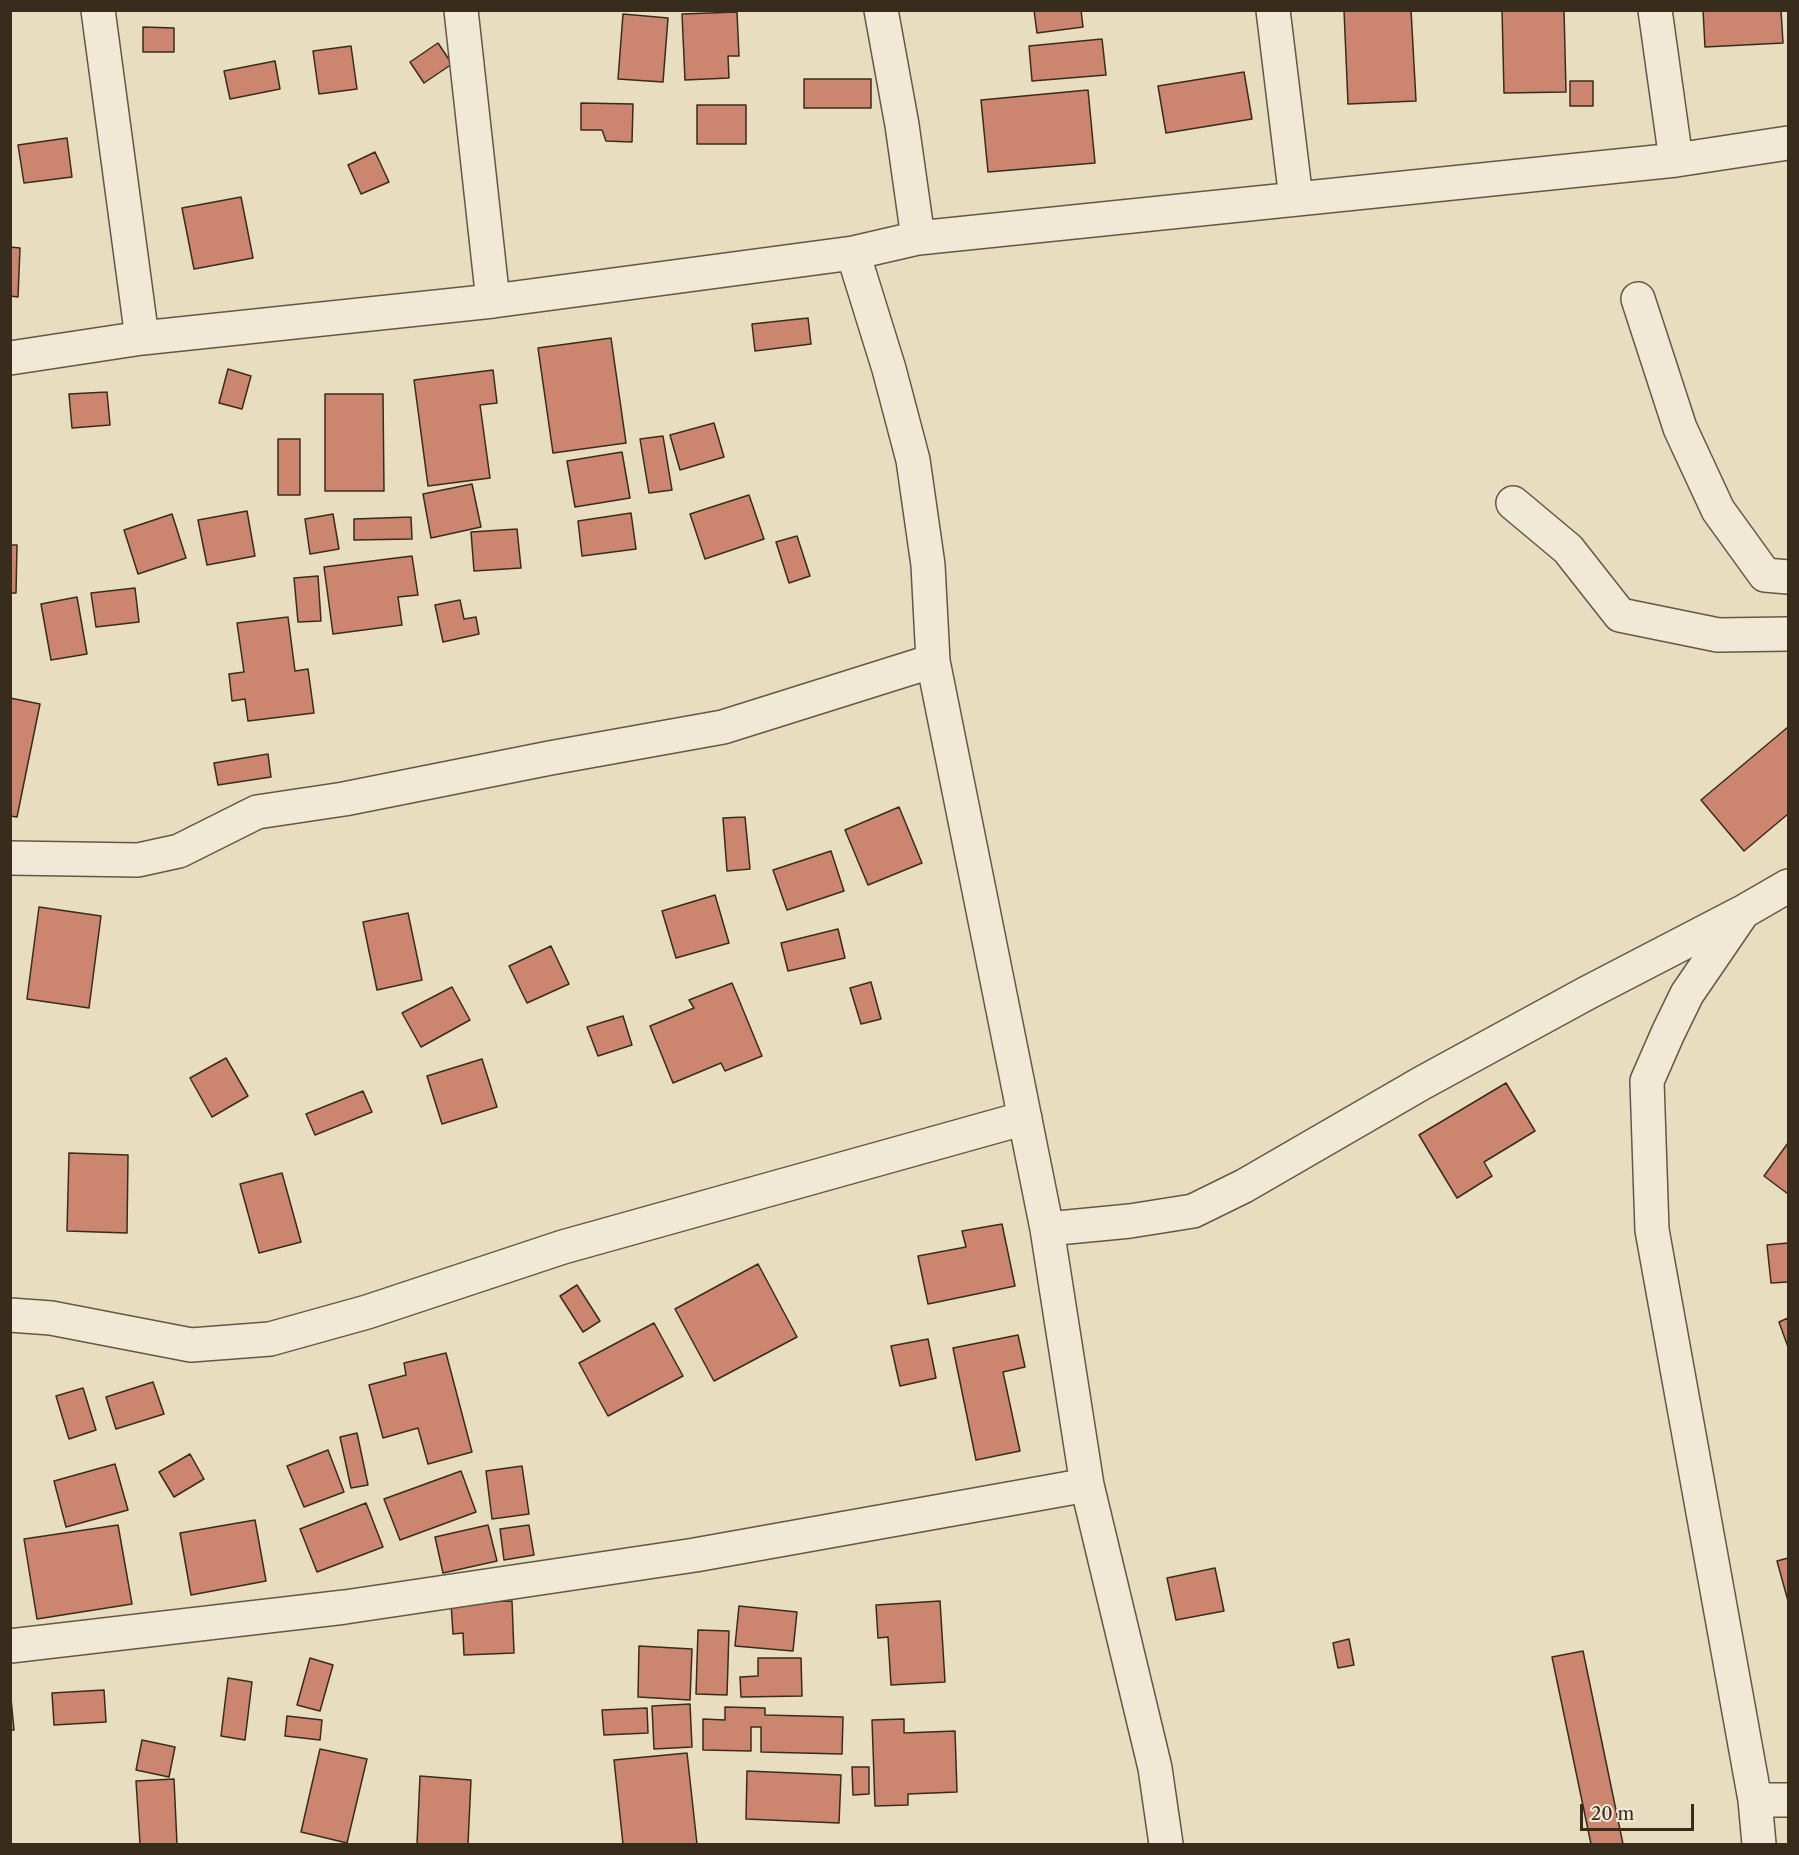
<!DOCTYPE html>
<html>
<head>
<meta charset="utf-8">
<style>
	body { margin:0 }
	#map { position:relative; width:1799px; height:1855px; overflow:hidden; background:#e8ddbe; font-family:"Libre Caslon Text",serif }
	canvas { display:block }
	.frame { position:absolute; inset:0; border:12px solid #382c1c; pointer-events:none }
	.scale { position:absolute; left:1580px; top:1804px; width:114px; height:27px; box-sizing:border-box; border:3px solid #382c1c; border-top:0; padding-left:8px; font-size:18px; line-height:21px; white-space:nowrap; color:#382c1c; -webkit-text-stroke:4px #f0e9d5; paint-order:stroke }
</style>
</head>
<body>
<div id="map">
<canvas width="1799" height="1855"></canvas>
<div class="frame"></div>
<div class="scale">20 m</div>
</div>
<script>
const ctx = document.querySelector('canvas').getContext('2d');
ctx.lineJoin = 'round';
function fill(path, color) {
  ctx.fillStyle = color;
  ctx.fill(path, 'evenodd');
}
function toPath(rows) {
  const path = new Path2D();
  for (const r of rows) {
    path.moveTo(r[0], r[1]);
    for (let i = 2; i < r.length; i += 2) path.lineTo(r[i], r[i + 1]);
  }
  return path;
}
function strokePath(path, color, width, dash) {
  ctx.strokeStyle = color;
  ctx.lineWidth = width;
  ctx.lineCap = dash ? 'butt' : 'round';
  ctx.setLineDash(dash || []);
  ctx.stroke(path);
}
const building = toPath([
	[1034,10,1081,10,1083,27,1037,33,1034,10],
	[1344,10,1411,10,1416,101,1348,104,1344,10],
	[1502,10,1564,10,1566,92,1504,93,1502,10],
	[1703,10,1781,10,1783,43,1705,47,1703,10],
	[737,12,739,56,728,56,729,78,685,80,682,14,737,12],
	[623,14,668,18,663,82,618,79,623,14],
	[143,27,174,28,174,52,143,52,143,27],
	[1102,39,1106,75,1032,81,1029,46,1102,39],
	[438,43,452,64,424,83,410,62,438,43],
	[351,46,357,89,319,94,313,51,351,46],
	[275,61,280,89,230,99,224,71,275,61],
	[1244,72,1252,119,1166,133,1158,86,1244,72],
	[804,79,871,79,871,108,804,108,804,79],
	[1570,81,1593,81,1593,106,1570,106,1570,81],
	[1088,90,1095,163,988,172,981,100,1088,90],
	[581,103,633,104,632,142,606,141,602,130,581,130,581,103],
	[697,105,746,105,746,144,697,144,697,105],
	[67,138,72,177,24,183,18,145,67,138],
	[375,152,389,182,361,194,348,165,375,152],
	[241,197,253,258,194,269,182,208,241,197],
	[10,247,20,248,18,297,10,296,10,247],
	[808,318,811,344,755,351,752,324,808,318],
	[611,338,626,443,553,453,538,348,611,338],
	[228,369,251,376,242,409,219,403,228,369],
	[493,370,497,403,480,405,490,478,428,486,414,380,493,370],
	[107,392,110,425,72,428,69,394,107,392],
	[325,394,383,394,384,491,325,491,325,394],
	[714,423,724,457,680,470,670,435,714,423],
	[663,436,672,490,649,493,640,439,663,436],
	[278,439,300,439,300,495,278,495,278,439],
	[622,452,630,498,575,507,567,461,622,452],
	[472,484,481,527,431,538,423,494,472,484],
	[749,495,764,539,705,559,690,514,749,495],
	[247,511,255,556,207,565,198,520,247,511],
	[631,513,636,549,582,556,578,521,631,513],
	[172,514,186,558,138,574,124,530,172,514],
	[333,514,339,549,310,554,305,519,333,514],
	[411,517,412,539,354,540,354,519,411,517],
	[517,529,521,568,474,571,471,532,517,529],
	[797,536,810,576,789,583,776,542,797,536],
	[10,545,17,545,16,593,10,593,10,545],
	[412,556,418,595,398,597,402,625,333,634,324,567,412,556],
	[318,576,321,621,298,622,294,578,318,576],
	[135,588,139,622,96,627,91,593,135,588],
	[77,597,87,654,51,660,41,604,77,597],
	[460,600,464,619,476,617,479,634,443,642,435,605,460,600],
	[288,617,295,671,308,669,314,713,248,721,245,699,232,701,229,674,244,672,237,623,288,617],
	[10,698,40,704,17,817,10,816,10,698],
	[1788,727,1788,814,1744,851,1701,800,1788,727],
	[268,754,271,777,218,785,214,763,268,754],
	[899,807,922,863,868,885,845,830,899,807],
	[745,817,750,869,727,871,723,818,745,817],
	[831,851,844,891,787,910,773,870,831,851],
	[715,895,729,943,676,958,662,911,715,895],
	[39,907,101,916,89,1008,27,999,39,907],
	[408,913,422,980,377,990,363,922,408,913],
	[838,929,845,958,788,971,781,943,838,929],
	[551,946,569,984,527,1003,509,966,551,946],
	[871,982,881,1019,861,1024,850,988,871,982],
	[732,983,762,1056,725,1071,721,1063,673,1083,650,1026,694,1008,689,1000,732,983],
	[452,987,470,1020,421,1047,402,1013,452,987],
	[623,1016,632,1045,598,1056,587,1027,623,1016],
	[226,1058,248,1096,212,1117,190,1078,226,1058],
	[482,1059,497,1107,442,1124,427,1076,482,1059],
	[1506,1083,1535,1131,1484,1162,1492,1176,1457,1198,1419,1135,1506,1083],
	[363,1091,372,1112,315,1135,306,1114,363,1091],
	[1788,1143,1788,1194,1764,1176,1788,1143],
	[69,1153,128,1155,127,1233,67,1231,69,1153],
	[282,1173,301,1242,259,1253,240,1184,282,1173],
	[1002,1224,1015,1286,928,1304,918,1256,966,1247,962,1231,1002,1224],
	[1788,1243,1788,1282,1771,1283,1767,1245,1788,1243],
	[758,1264,797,1337,714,1381,675,1309,758,1264],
	[577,1285,600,1321,583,1332,560,1296,577,1285],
	[1788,1318,1788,1347,1779,1322,1788,1318],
	[654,1323,683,1376,608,1416,579,1363,654,1323],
	[1018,1335,1025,1367,1003,1372,1020,1451,976,1460,953,1348,1018,1335],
	[928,1339,936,1378,900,1386,891,1346,928,1339],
	[446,1353,472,1452,428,1464,418,1428,383,1438,369,1385,406,1375,404,1363,446,1353],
	[153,1382,164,1414,116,1429,106,1397,153,1382],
	[83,1388,96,1430,69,1439,56,1396,83,1388],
	[357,1433,368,1485,351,1488,340,1437,357,1433],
	[328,1450,344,1492,304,1507,287,1466,328,1450],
	[190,1454,204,1479,174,1497,159,1472,190,1454],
	[115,1464,128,1510,66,1527,54,1481,115,1464],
	[522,1466,529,1514,492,1519,486,1471,522,1466],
	[461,1471,476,1512,400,1540,384,1499,461,1471],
	[366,1503,383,1547,317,1572,300,1529,366,1503],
	[255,1520,266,1581,191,1595,180,1533,255,1520],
	[118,1525,132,1604,37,1619,24,1539,118,1525],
	[488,1525,497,1561,443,1573,435,1537,488,1525],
	[529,1525,534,1555,504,1560,500,1529,529,1525],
	[1788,1558,1788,1601,1777,1561,1788,1558],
	[1215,1568,1224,1611,1176,1620,1167,1578,1215,1568],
	[512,1601,514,1653,464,1655,463,1633,453,1634,451,1603,512,1601],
	[940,1601,945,1682,891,1685,888,1637,878,1638,876,1605,940,1601],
	[739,1606,797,1612,793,1651,735,1646,739,1606],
	[698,1630,729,1631,727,1695,696,1694,698,1630],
	[1349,1639,1354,1665,1338,1668,1333,1643,1349,1639],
	[639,1646,692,1649,690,1700,638,1697,639,1646],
	[1583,1651,1623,1844,1591,1844,1552,1657,1583,1651],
	[310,1658,333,1665,320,1711,297,1705,310,1658],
	[758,1658,801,1658,802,1696,741,1697,740,1677,758,1676,758,1658],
	[228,1678,252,1682,245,1740,221,1736,228,1678],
	[10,1688,14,1730,10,1730,10,1688],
	[104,1690,106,1722,54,1725,52,1693,104,1690],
	[690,1704,692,1747,654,1749,652,1706,690,1704],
	[725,1707,765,1708,765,1715,843,1717,842,1754,761,1752,761,1727,751,1727,751,1751,703,1750,703,1719,725,1720,725,1707],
	[647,1708,648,1733,604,1735,602,1710,647,1708],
	[287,1716,322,1720,320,1740,285,1736,287,1716],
	[904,1719,904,1733,955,1731,957,1792,908,1794,908,1805,875,1806,872,1720,904,1719],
	[142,1740,175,1747,169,1777,136,1770,142,1740],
	[320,1749,367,1759,347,1843,301,1832,320,1749],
	[687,1753,697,1844,623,1844,614,1760,687,1753],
	[852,1767,869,1767,869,1794,853,1795,852,1767],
	[747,1771,841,1775,839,1823,746,1819,747,1771],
	[420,1776,471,1780,468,1844,417,1844,420,1776],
	[174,1779,177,1844,140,1844,136,1781,174,1779]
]);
const minor = toPath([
	[98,10,142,338],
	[461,10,493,301],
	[881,10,902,125,918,238],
	[1273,10,1296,199],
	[1655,10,1676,160],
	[853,253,889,369,913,460,928,565,933,661,1047,1229,1087,1485,1155,1768,1166,1844],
	[1638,299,1680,428,1718,510,1765,575,1788,577],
	[10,358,142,338,493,301,853,253,918,238,1676,160,1788,143],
	[1513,503,1568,549,1620,615,1718,635,1788,634],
	[10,858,138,860,179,851,257,812,344,799,550,758,723,727,933,661],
	[1743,912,1687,994,1668,1033,1647,1081,1652,1230,1755,1800,1759,1844],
	[1047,1229,1130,1221,1193,1211,1244,1186,1422,1083,1587,993,1743,912,1788,886],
	[10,1315,51,1318,191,1345,270,1339,367,1312,563,1247,1025,1118],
	[10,1646,345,1607,695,1555,1087,1485],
	[1755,1800,1788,1800]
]);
fill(building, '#cc856f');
strokePath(building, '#382c1c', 1.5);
strokePath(minor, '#645844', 36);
strokePath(minor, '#f0e9d5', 33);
</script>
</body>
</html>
